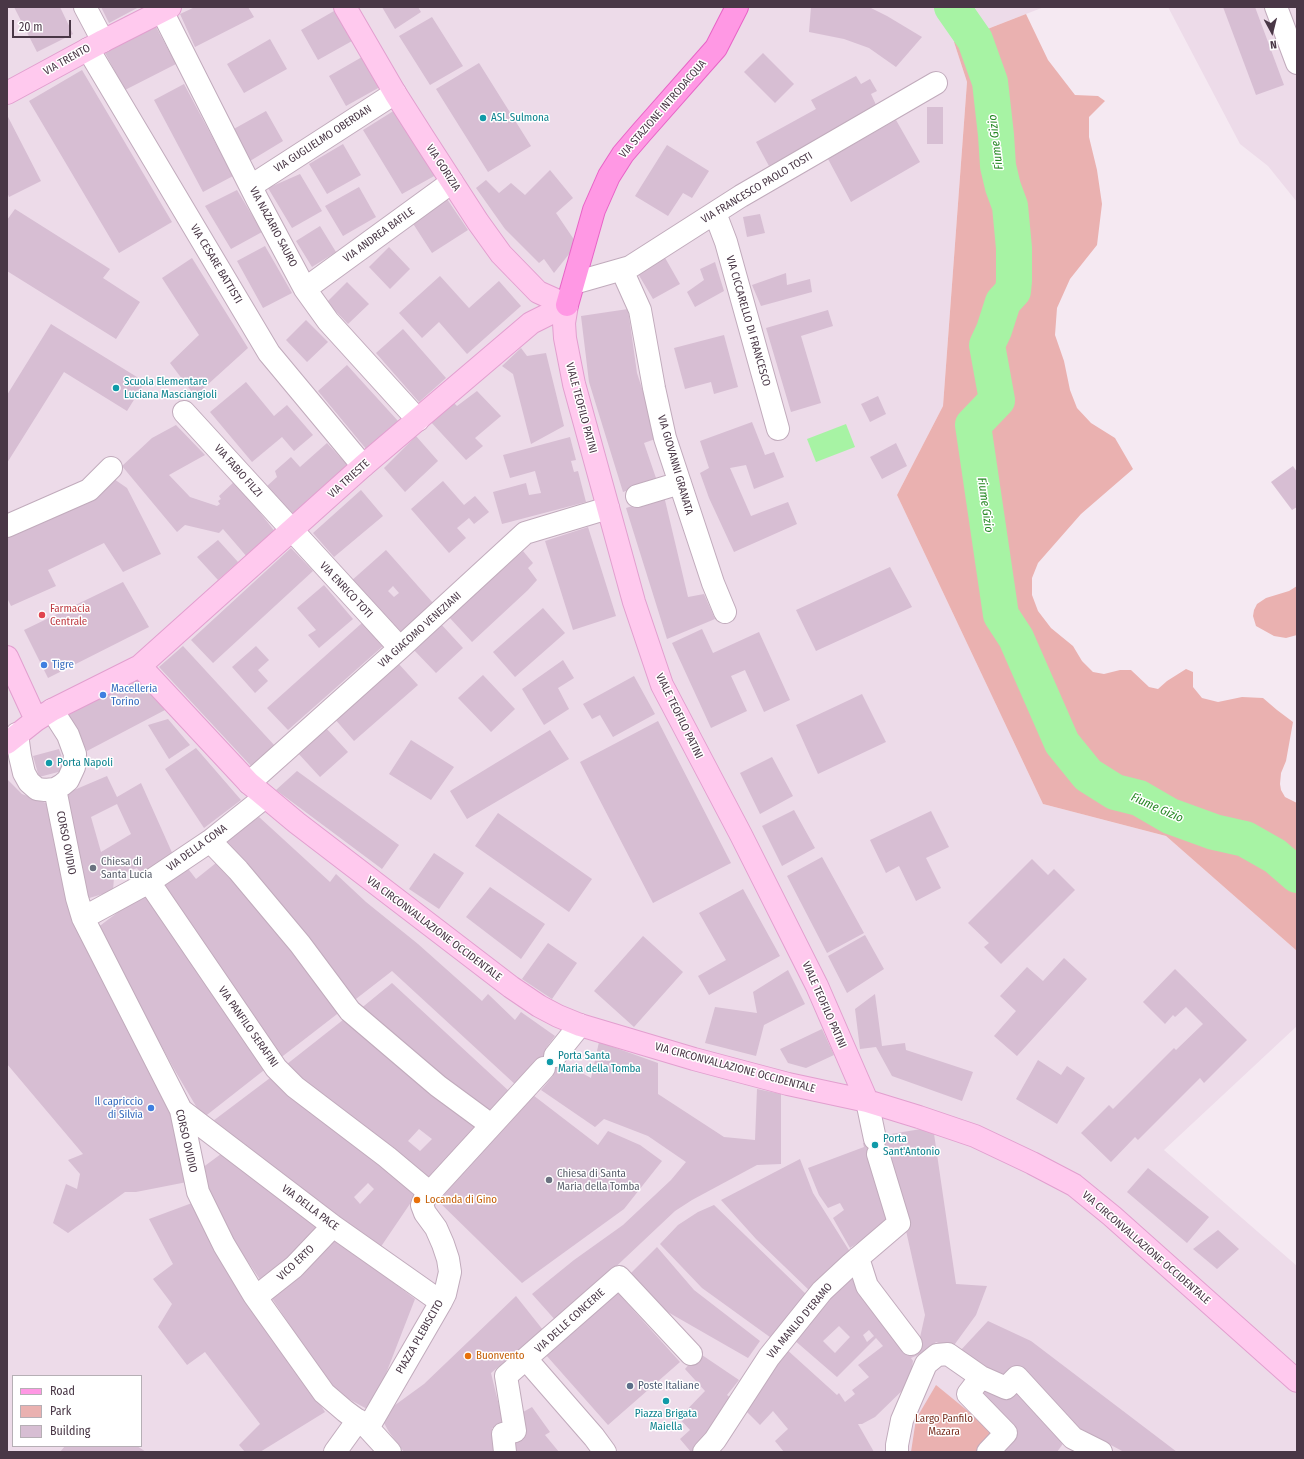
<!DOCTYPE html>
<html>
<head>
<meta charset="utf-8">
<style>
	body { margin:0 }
	#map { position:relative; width:1304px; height:1459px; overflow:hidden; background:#f5e9f2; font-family:"Fira Sans Condensed",sans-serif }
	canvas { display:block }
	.frame { position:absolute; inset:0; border:8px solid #493746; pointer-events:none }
	.legend { position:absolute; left:12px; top:1375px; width:130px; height:72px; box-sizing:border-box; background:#fff; border:1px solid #b6afb5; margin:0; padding:5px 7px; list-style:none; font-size:12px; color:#493746 }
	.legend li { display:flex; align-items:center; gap:8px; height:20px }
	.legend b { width:20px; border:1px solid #b6afb5 }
	.north { position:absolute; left:1252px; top:12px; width:40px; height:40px; -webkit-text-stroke:3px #fff; paint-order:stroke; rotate:173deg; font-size:11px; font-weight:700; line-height:16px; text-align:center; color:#493746 }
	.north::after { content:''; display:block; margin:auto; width:14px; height:18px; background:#493746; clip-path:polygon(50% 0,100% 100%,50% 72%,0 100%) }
	.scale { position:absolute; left:12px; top:20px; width:59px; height:18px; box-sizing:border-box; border:2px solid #493746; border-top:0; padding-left:5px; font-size:12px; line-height:14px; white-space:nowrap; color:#493746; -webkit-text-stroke:3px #fff; paint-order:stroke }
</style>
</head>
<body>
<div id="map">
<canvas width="1304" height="1459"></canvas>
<div class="frame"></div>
<ul class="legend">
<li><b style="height:5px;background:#ff98e4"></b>Road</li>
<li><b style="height:11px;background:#eab1b0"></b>Park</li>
<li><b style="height:11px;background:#d7bed3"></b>Building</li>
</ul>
<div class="north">N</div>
<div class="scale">20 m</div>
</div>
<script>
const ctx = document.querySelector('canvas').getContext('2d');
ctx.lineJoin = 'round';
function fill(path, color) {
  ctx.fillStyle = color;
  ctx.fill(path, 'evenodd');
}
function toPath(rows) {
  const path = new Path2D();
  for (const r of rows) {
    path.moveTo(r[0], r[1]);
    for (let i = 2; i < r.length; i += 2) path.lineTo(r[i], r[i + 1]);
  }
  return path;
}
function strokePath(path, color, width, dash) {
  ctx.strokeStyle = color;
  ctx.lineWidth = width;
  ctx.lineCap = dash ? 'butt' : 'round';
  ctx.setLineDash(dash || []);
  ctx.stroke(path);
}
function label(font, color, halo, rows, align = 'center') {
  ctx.font = font + ' "Fira Sans Condensed",sans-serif';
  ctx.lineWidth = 3;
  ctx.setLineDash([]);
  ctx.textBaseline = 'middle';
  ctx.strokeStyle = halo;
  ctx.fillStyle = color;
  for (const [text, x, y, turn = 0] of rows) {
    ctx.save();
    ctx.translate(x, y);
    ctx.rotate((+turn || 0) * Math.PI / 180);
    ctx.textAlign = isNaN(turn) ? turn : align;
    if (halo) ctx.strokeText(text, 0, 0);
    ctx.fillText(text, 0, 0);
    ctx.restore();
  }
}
const residential = toPath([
	[7,7,1044,7,954,42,967,82,943,406,897,495,1043,804,1166,836,1297,951,1297,1026,1164,1150,1297,1266,1297,1452,7,1452],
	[13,1376,141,1376,141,1446,13,1446],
	[1168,7,1297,7,1297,202,1268,166,1240,144]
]);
const green = toPath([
	[1026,14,1048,60,1075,95,1098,96,1105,101,1089,117,1089,137,1097,170,1102,204,1097,245,1070,279,1057,308,1055,335,1064,361,1070,390,1077,408,1091,423,1115,438,1133,469,1081,514,1038,563,1032,578,1032,595,1038,611,1051,628,1073,646,1082,661,1093,672,1104,674,1120,670,1131,670,1149,687,1158,689,1167,681,1186,669,1193,672,1193,687,1202,698,1218,702,1242,697,1263,698,1277,710,1293,722,1286,761,1281,773,1280,784,1281,790,1285,797,1297,803,1297,951,1166,836,1043,804,897,495,943,406,967,82,954,42],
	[1297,586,1297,635,1286,638,1274,636,1256,626,1253,616,1254,610,1257,604,1266,598,1289,591],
	[936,1385,996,1434,979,1452,911,1452,916,1419]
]);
const water = toPath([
	[846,424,855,447,816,462,807,439]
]);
const river = toPath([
	[952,7,975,40,990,82,996,135,998,166,1003,187,1010,206,1014,248,1014,281,1013,291,1003,302,994,330,987,345,997,400,973,425,1001,615,1016,638,1062,743,1088,775,1115,792,1139,798,1170,816,1214,832,1245,839,1275,856,1297,875]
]);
const building = toPath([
	[14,7,60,7,73,34,37,52],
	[101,7,139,7,109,23],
	[195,7,248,7,254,17,195,47,180,14],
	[382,7,418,7,421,12,395,29],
	[811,7,869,7,887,16,922,37,896,67,869,48,844,39,809,32],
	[1223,7,1255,7,1284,85,1256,95],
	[334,11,352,41,318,60,301,30],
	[432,17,463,66,430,85,399,36],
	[155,25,176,64,125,90,104,51],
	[270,39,287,69,244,93,227,64],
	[763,53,794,84,775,103,744,72],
	[362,57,380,87,346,106,329,76],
	[479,63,531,146,488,172,436,89],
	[82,70,172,222,119,253,29,101],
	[856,76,861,84,870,79,877,91,871,94,877,107,769,166,756,142,816,109,811,100],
	[184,84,233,176,203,192,154,100],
	[927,107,943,107,943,144,927,144],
	[395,110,436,175,402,194,363,130],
	[266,111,283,141,250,161,232,130],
	[7,115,41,181,9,197,7,192],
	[896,120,920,162,851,202,828,159],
	[343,144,361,175,327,194,309,164],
	[667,145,709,171,692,198,683,193,668,216,635,196],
	[550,170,573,198,556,213,577,244,554,273,544,259,539,263,505,229,476,188,486,180,499,193,511,183,525,195],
	[300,174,322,211,292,228,268,188],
	[359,187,376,217,343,236,325,206],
	[237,190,262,232,231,249,205,206],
	[447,199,468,230,432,253,412,222],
	[15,209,110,269,103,278,140,302,116,339,7,271,7,220],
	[760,214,765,233,747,237,743,217],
	[320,226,336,252,312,267,296,241],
	[265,246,292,293,263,308,237,261],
	[389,247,410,269,390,289,369,267],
	[664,256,680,284,653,299,637,272],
	[192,258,248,348,195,396,170,363,199,335,162,278],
	[715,262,724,291,695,307,687,292,704,280,700,269],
	[786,273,787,285,810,279,812,292,761,306,752,285],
	[440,276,469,308,499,281,521,306,467,354,439,322,422,338,399,313],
	[347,282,369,304,348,324,327,302],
	[628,309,637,373,658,438,644,443,657,481,623,492,589,382,581,316],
	[828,310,833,326,801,336,821,403,791,412,766,328],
	[306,320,328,342,307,362,286,340],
	[51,324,145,382,127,411,64,372,7,463,7,395],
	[403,329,446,378,419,402,376,353],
	[724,335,738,387,714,394,711,382,685,389,674,348],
	[521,348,527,356,546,353,564,426,531,444,513,374,502,366],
	[347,365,398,421,367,450,318,391],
	[246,382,274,416,287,405,313,435,294,451,282,437,252,462,210,412],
	[477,391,501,416,475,438,483,446,466,460,430,421,453,402,457,406],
	[878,396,886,414,870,422,861,404],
	[752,422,765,455,774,452,784,477,754,489,746,465,730,468,751,516,788,502,797,524,734,552,709,498,700,473,709,468,700,441],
	[176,425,205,455,169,475,190,497,217,506,220,504,218,501,221,499,219,496,235,481,276,533,248,558,223,529,219,533,185,525,177,532,122,466,152,438],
	[416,436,438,461,405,492,384,468],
	[570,437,576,460,571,461,574,472,578,471,586,502,502,524,493,492,526,483,529,495,541,493,535,471,510,478,503,455],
	[327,443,349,467,292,517,266,487,277,477,275,471,291,457,300,467],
	[896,443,907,466,882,479,870,457],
	[1293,466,1297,472,1297,507,1292,510,1271,482],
	[114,479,127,488,161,554,123,572,104,543,48,570,56,586,11,606,7,598,7,537],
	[443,481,464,505,475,496,489,512,474,524,469,518,457,528,466,538,449,553,411,509],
	[361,490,383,516,334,557,313,533],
	[664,496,688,597,704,594,715,619,667,639,626,508],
	[588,527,616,616,573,630,545,541],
	[218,540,238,562,218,580,197,557],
	[291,548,313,571,213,663,191,640],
	[386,550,433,603,399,635,350,582],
	[393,586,399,593,394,597,388,591],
	[523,551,533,563,528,568,537,580,528,590,472,642,449,617],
	[890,567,912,607,816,651,796,610],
	[123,582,149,627,48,678,24,630],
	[324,585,353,619,319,648,308,635,316,630,297,608],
	[543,608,565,633,515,677,493,652],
	[362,623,383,646,288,730,267,708],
	[440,623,463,648,436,673,413,649],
	[702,629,713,653,759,632,790,700,764,712,745,670,731,676,747,711,711,728,672,643],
	[183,646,275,746,252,767,159,667],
	[256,646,269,660,258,670,268,681,255,693,232,667],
	[563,660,574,678,558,688,569,709,544,725,522,689],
	[397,662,418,685,354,741,334,718],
	[483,675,515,709,491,732,458,698],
	[634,676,655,714,613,737,600,715,592,719,583,704],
	[137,678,165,710,87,751,68,715],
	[862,694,886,742,818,774,796,725],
	[168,719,190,745,169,759,148,725],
	[658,721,731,863,653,903,580,762],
	[325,727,348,752,320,777,297,752],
	[550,730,569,759,467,819,450,791],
	[411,740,454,767,431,800,389,774],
	[196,748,241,800,204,828,165,769],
	[59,749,66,770,39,777,33,756],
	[772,757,793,796,760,814,740,773],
	[297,771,399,845,382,869,276,790],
	[107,776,117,797,141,783,174,857,144,878,137,868,114,877,113,891,86,899,75,859,67,793],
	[117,804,131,834,101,852,91,817],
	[7,779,22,794,46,803,68,905,171,1116,187,1182,136,1192,125,1192,68,1233,53,1223,66,1184,77,1189,80,1174,68,1160,83,1154,7,1064],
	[794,810,815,848,782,866,762,826],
	[931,811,949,847,926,858,941,888,916,901,899,866,886,873,870,840],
	[498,813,592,879,569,912,475,846],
	[259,817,330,882,336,874,366,902,418,944,482,1001,488,994,515,1020,521,1012,555,1036,546,1048,564,1063,591,1078,599,1042,658,1063,658,1094,724,1137,755,1140,757,1089,781,1094,781,1164,757,1165,692,1200,675,1211,557,1322,532,1294,574,1260,623,1225,671,1180,686,1162,648,1136,604,1119,595,1127,541,1090,553,1076,536,1061,517,1086,392,971,352,1002,222,843],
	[434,853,464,873,439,909,409,889],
	[822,857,864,933,827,953,787,876],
	[1032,859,1048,875,1054,869,1075,890,1001,964,984,947,989,943,968,923],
	[216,863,233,873,341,1011,279,1059,156,884,186,866,196,879],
	[490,887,545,924,521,959,466,917],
	[743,889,780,956,709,995,698,976,726,960,699,913],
	[146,891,268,1067,203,1118,174,1069,97,928],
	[865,935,884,969,847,993,828,956],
	[643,936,683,972,634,1027,594,991],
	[548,943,577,963,552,999,522,979],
	[1064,958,1087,979,1017,1056,994,1036,1016,1011,1000,996,1027,967,1043,981],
	[1175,969,1247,1040,1204,1083,1200,1078,1138,1140,1135,1137,1111,1162,1081,1133,1109,1105,1113,1109,1174,1048,1176,1050,1203,1024,1186,1007,1175,1017,1173,1015,1165,1024,1143,1002],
	[788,970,805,1004,764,1025,756,1056,705,1043,715,1007,757,1013,753,992],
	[392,983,511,1093,490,1114,359,1010],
	[875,994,882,1046,905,1043,906,1050,973,1072,962,1101,892,1076,876,1047,860,1049,855,1009],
	[348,1016,480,1125,426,1183,282,1068],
	[419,1129,432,1139,420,1151,408,1141],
	[822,1029,834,1055,806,1068,788,1063,780,1049],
	[1038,1060,1061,1075,1067,1066,1085,1078,1057,1124,1016,1099],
	[274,1075,420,1189,378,1251,209,1124],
	[368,1183,374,1189,360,1204,354,1197],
	[529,1092,598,1145,608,1131,640,1145,662,1161,624,1209,522,1283,435,1198],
	[933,1127,956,1284,987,1286,976,1315,952,1348,936,1342,928,1351,911,1358,913,1361,910,1383,875,1417,862,1424,858,1424,874,1452,784,1452,775,1441,788,1429,773,1411,760,1425,744,1409,785,1348,837,1395,839,1393,845,1402,855,1394,852,1390,869,1377,858,1365,883,1346,876,1338,837,1377,793,1339,848,1273,889,1331,919,1342,925,1315,902,1213,889,1227,868,1236,850,1248,833,1218,844,1210,840,1203,828,1208,819,1195,808,1168,864,1147,863,1143,885,1135],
	[839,1326,850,1337,835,1353,823,1341],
	[869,1330,874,1336,867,1342,863,1335],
	[225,1151,322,1227,263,1284,240,1250,213,1202,202,1168],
	[800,1159,813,1193,852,1255,812,1293,756,1239,721,1200],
	[1148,1168,1209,1217,1187,1243,1127,1192],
	[192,1203,325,1412,260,1452,245,1452,239,1445,260,1424,205,1352,187,1365,158,1327,172,1304,153,1279,173,1264,149,1219],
	[714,1205,809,1297,774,1340,702,1288,660,1244,678,1225,698,1212],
	[1218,1230,1239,1249,1217,1269,1193,1249],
	[332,1236,415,1299,380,1389,367,1409,334,1391,269,1294],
	[657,1247,694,1290,760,1341,748,1358,659,1307,629,1275],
	[617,1292,680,1362,608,1425,546,1355],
	[516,1296,543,1330,491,1373,504,1426,492,1428,496,1452,404,1452,389,1432,380,1416,424,1384],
	[988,1321,1031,1341,1177,1452,1124,1452,1079,1428,1016,1367,1003,1377,960,1351],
	[699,1353,739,1380,727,1395,733,1400,711,1435,691,1452,680,1439,690,1430,679,1418,705,1391,685,1369],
	[984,1385,1017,1385,1067,1438,1057,1452,999,1452,979,1394],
	[532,1407,550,1432,545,1435,559,1452,510,1452,516,1416],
	[65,1446,137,1446,146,1452,60,1452]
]);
const street = toPath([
	[85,7,103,41],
	[1276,7,1297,63],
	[162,11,257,199,305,289,328,321,418,420],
	[88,49,269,353,363,466],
	[251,186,395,93],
	[715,213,726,242,778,429],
	[622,270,640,310,654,388,665,438,713,583,725,612],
	[574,283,630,267,741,196,936,83],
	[305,289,452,182],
	[184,412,400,648],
	[637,496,680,483],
	[7,526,89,490,111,468],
	[17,734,20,756,24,773,29,782,37,789,45,790,55,789,62,785,68,780,74,767,75,754,68,735,52,710],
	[249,783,400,648,525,533,608,508],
	[55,789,77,898,83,918,181,1110,198,1192,224,1245,254,1295,324,1393,345,1411,368,1428,390,1452],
	[210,841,238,870,300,944,350,1011,438,1086,491,1125],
	[149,882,276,1068,295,1087,387,1157,430,1193],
	[83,918,149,882,210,841,265,797],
	[555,1056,580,1025],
	[867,1101,875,1139],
	[181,1110,333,1226,441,1302],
	[858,1258,867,1286,911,1344],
	[256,1297,294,1267,333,1226],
	[526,1359,594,1437,605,1452],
	[981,1377,1006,1388,1017,1377,1073,1438,1101,1452],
	[368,1428,441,1302,445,1294,450,1272,448,1259,443,1244,436,1228,425,1213,422,1205,425,1198,544,1068],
	[335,1452,358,1420],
	[505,1452,503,1434,515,1431,506,1376,619,1277,691,1354],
	[704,1452,715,1440,769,1357,822,1291,851,1264,899,1223,878,1154],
	[897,1452,897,1445,902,1420,926,1364,937,1355,948,1354,981,1377,968,1394,1006,1433,988,1452]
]);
const secondary = toPath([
	[345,7,395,93,423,137,478,222,501,254,538,292,567,305],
	[7,93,103,41,170,7],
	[567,305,564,323,565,338,574,384,634,602,662,685,741,835,817,986,867,1101],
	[7,657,36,720],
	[140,666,249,783,297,823,511,987,539,1006,558,1016,580,1025,694,1059,788,1084,867,1101,919,1117,975,1136,1032,1163,1074,1185,1112,1216,1297,1381],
	[7,743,36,720,52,710,140,666,363,466,531,323,567,305]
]);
const primary = toPath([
	[567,305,594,210,609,176,623,154,641,133,716,48,737,7]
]);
const markers = [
	[483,118,4,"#0f9aa8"],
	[116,388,4,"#0f9aa8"],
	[42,615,4,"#e0444e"],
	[44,665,4,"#3f7fe0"],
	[103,695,4,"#3f7fe0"],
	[49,763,4,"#0f9aa8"],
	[93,868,4,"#6b7280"],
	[550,1062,4,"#0f9aa8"],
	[151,1108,4,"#3f7fe0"],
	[875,1145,4,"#0f9aa8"],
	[549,1180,4,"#6b7280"],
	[417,1200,4,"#e8710a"],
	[468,1356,4,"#e8710a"],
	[630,1386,4,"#5c6f8a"],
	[666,1401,4,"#0f9aa8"]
];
const streetNames = [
	["VIA TRENTO",67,60,-29],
	["VIA STAZIONE INTRODACQUA",663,109,-49],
	["VIA GUGLIELMO OBERDAN",323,139,-33],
	["VIA GORIZIA",443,168,57],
	["VIA FRANCESCO PAOLO TOSTI",757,188,-31],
	["VIA NAZARIO SAURO",273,227,62],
	["VIA ANDREA BAFILE",379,235,-36],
	["VIA CESARE BATTISTI",216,264,59],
	["VIA CICCARELLO DI FRANCESCO",748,321,74],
	["VIALE TEOFILO PATINI",581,408,75],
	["VIA GIOVANNI GRANATA",675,465,74],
	["VIA FABIO FILZI",238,471,48],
	["VIA TRIESTE",349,479,-42],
	["VIA ENRICO TOTI",346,590,47],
	["VIA GIACOMO VENEZIANI",420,630,-42],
	["VIALE TEOFILO PATINI",679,716,64],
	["CORSO OVIDIO",66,843,79],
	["VIA DELLA CONA",197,848,-36],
	["VIA CIRCONVALLAZIONE OCCIDENTALE",434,929,37],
	["VIALE TEOFILO PATINI",824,1005,66],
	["VIA PANFILO SERAFINI",248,1027,55],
	["VIA CIRCONVALLAZIONE OCCIDENTALE",735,1068,15],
	["CORSO OVIDIO",186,1141,77],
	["VIA DELLA PACE",310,1208,37],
	["VIA CIRCONVALLAZIONE OCCIDENTALE",1146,1248,41],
	["VICO ERTO",296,1263,-43],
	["VIA DELLE CONCERIE",570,1321,-42],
	["VIA MANLIO D'ERAMO",800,1321,-50],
	["PIAZZA PLEBISCITO",420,1337,-60]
];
const cultureNames = [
	["ASL Sulmona",491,118],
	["Scuola Elementare",124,382],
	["Luciana Masciangioli",124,395],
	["Porta Napoli",57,763],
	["Porta Santa",558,1056],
	["Maria della Tomba",558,1069],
	["Porta",883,1139],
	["Sant'Antonio",883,1152],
	["Piazza Brigata",666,1414,"center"],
	["Maiella",666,1427,"center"]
];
const healthNames = [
	["Farmacia",50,609],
	["Centrale",50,622]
];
const shopNames = [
	["Tigre",52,665],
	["Macelleria",111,689],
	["Torino",111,702],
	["Il capriccio",143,1102,"right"],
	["di Silvia",143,1115,"right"]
];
const worshipNames = [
	["Chiesa di",101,862],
	["Santa Lucia",101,875],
	["Chiesa di Santa",557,1174],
	["Maria della Tomba",557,1187]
];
const foodNames = [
	["Locanda di Gino",425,1200],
	["Buonvento",476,1356]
];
const serviceNames = [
	["Poste Italiane",638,1386]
];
const parkNames = [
	["Largo Panfilo",944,1419],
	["Mazara",944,1432]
];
const waterNames = [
	["Fiume Gizio",996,142,-97],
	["Fiume Gizio",985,505,82],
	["Fiume Gizio",1157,808,24]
];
fill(residential, '#eddbe9');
fill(green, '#eab1b0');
fill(water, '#a7f3a4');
strokePath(river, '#a7f3a4', 36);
fill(building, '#d7bed3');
strokePath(street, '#c1abbc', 24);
strokePath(secondary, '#e29fcf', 24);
strokePath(primary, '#e864c7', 24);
strokePath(street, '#fff', 22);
strokePath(secondary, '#ffc9ee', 22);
strokePath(primary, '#ff98e4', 22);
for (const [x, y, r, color] of markers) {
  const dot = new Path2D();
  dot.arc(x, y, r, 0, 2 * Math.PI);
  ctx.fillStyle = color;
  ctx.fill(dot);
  strokePath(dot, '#fff', 1.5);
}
label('11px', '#493746', '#fff', streetNames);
label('11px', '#0d838f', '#fff', cultureNames, 'left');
label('11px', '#be3a42', '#fff', healthNames, 'left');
label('11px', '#366cbe', '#fff', shopNames, 'left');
label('11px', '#5b616d', '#fff', worshipNames, 'left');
label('11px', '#c56008', '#fff', foodNames, 'left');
label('11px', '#4e5e75', '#fff', serviceNames, 'left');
label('11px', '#7d3627', '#fff', parkNames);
label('italic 12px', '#268724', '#fff', waterNames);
</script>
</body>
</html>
